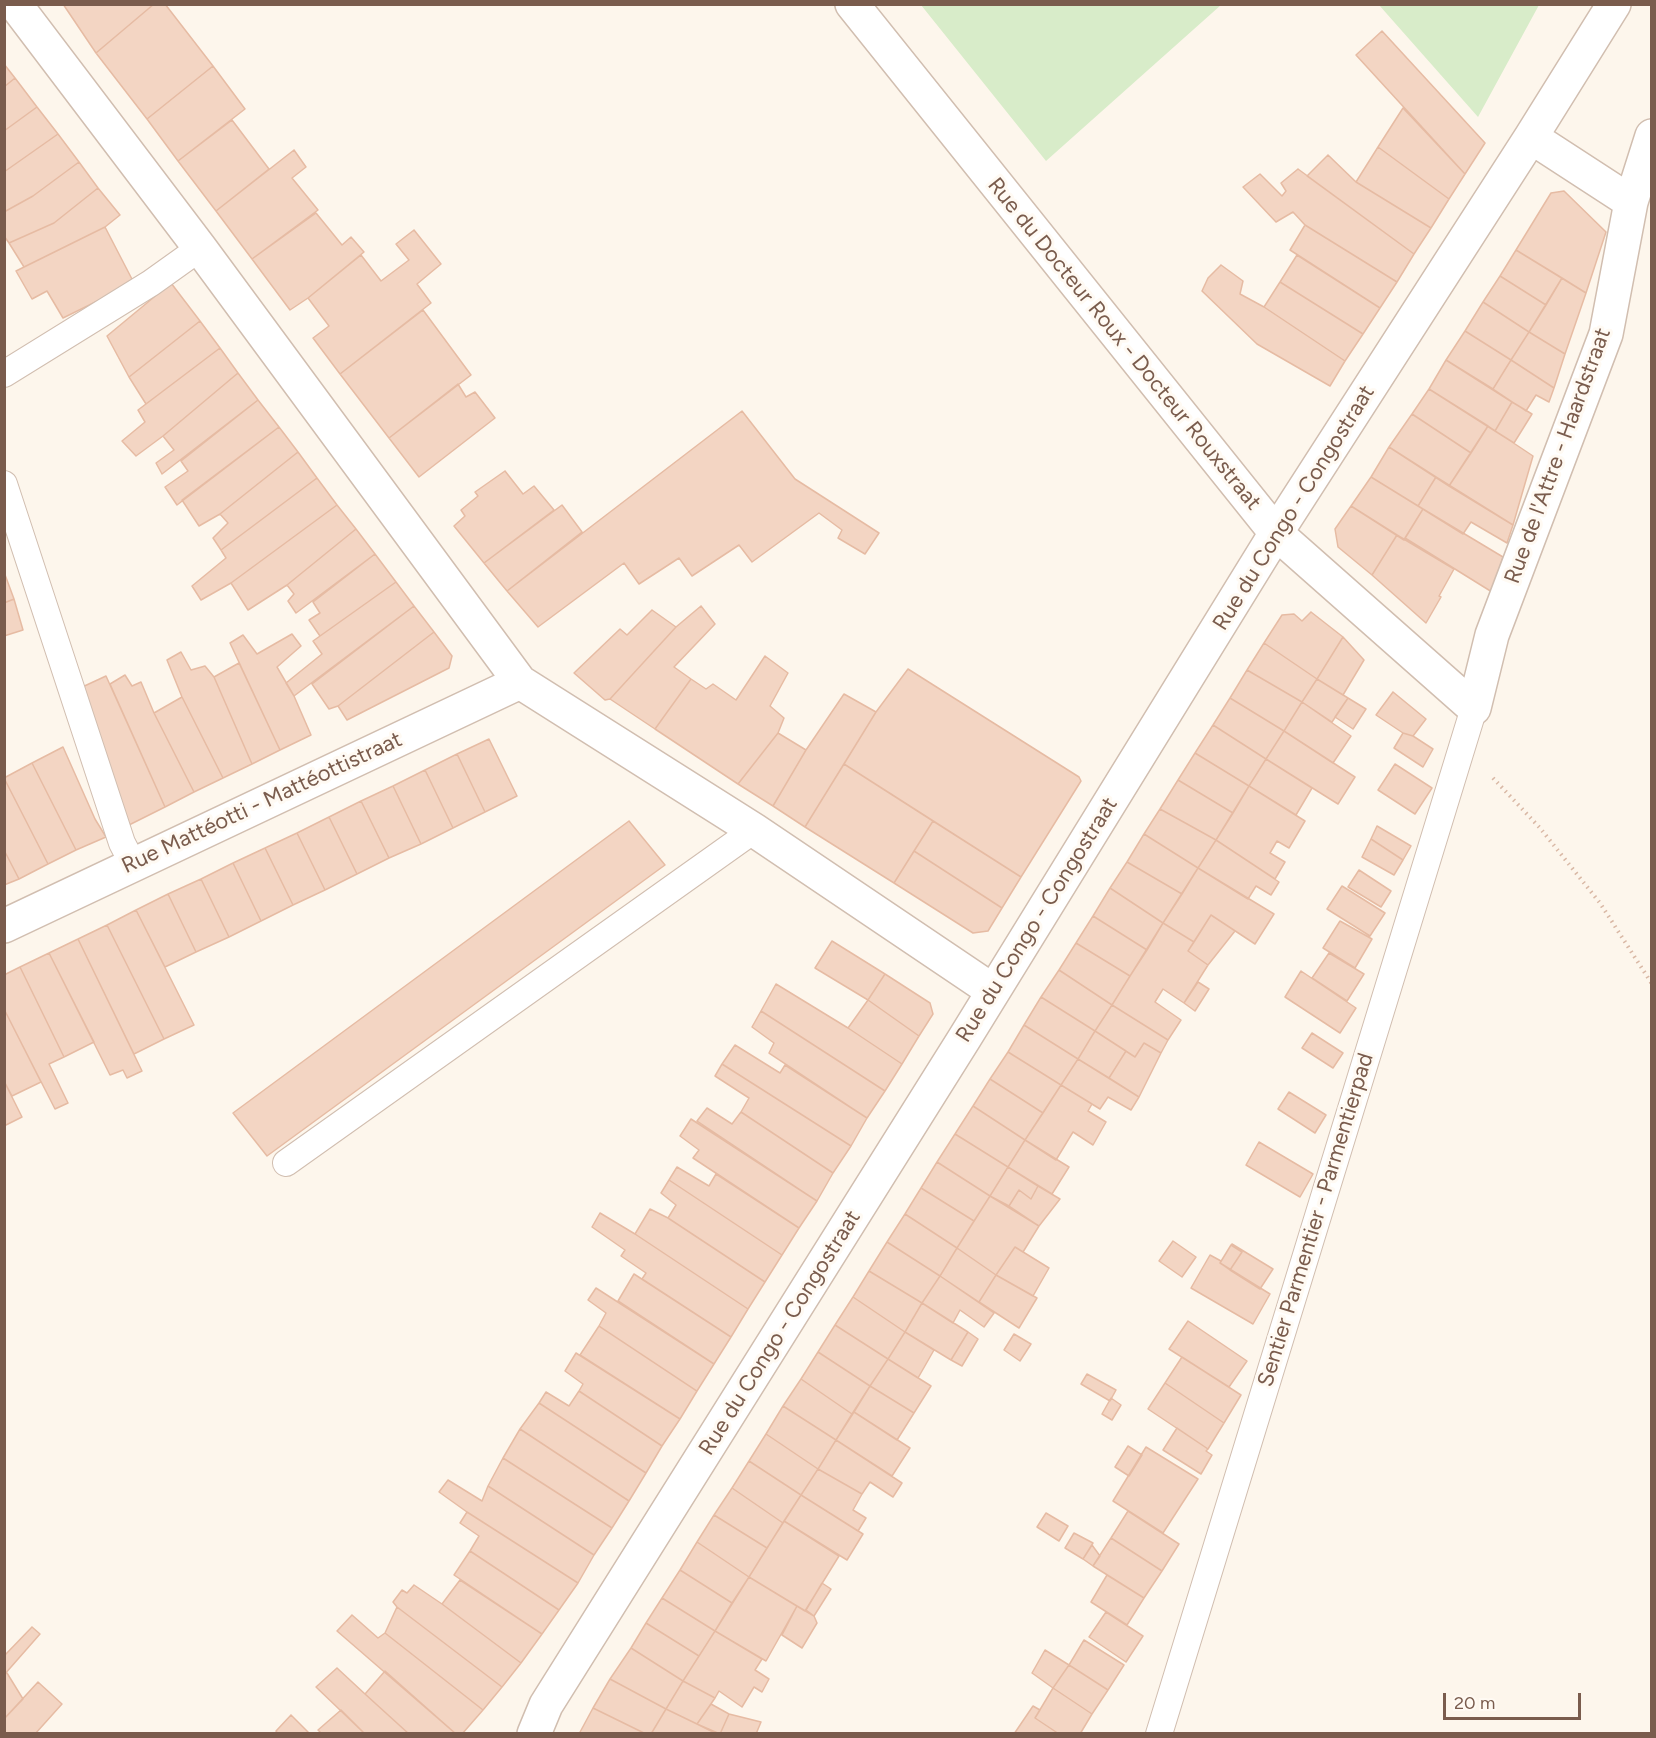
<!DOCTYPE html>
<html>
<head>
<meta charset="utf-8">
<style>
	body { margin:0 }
	#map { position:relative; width:1656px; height:1738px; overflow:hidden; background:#fdf6ec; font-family:Figtree,sans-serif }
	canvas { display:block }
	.frame { position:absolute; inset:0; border:6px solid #7a5c4d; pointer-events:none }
	.scale { position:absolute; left:1443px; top:1693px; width:138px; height:27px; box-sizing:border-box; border:3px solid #7a5c4d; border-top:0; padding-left:8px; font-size:18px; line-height:21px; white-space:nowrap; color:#7a5c4d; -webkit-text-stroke:4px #fffaf3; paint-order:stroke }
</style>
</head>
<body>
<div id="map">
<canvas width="1656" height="1738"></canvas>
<div class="frame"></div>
<div class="scale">20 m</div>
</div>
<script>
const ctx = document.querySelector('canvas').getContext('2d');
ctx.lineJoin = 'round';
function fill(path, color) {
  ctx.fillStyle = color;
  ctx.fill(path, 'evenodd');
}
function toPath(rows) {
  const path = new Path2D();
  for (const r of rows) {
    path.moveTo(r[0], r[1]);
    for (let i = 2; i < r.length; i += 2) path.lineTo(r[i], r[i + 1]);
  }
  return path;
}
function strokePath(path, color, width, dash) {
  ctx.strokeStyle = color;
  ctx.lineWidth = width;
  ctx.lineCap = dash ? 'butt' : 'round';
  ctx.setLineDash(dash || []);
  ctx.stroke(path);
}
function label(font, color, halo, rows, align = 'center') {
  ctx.font = font + ' Figtree,sans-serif';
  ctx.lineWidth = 6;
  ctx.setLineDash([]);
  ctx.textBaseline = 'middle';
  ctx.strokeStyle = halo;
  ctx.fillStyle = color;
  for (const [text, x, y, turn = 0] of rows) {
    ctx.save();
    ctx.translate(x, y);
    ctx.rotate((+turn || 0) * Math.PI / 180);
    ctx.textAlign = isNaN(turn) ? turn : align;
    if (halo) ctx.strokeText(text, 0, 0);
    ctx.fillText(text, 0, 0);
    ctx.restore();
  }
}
const green = toPath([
	[921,5,1221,5,1046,161],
	[1379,5,1539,5,1478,117]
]);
const building = toPath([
	[63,4,154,4,96,53,63,4],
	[154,4,165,4,213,66,147,119,96,53,154,4],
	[1382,31,1485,143,1465,174,1356,55,1382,31],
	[4,64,15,78,4,87,4,64],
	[213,66,245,109,178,161,147,119,213,66],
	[15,78,37,107,4,131,4,87,15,78],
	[37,107,58,134,4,172,4,131,37,107],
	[1403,108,1465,174,1449,199,1378,147,1403,108],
	[232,120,269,169,216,211,178,161,232,120],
	[58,134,79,162,33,196,4,212,4,172,58,134],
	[1378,147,1449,199,1431,228,1356,182,1378,147],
	[294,150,306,167,292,178,318,210,252,259,216,211,294,150],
	[1328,155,1356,182,1431,228,1414,254,1307,176,1328,155],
	[79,162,98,188,54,223,9,243,4,236,4,212,33,196,79,162],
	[1298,169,1414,254,1397,282,1305,225,1293,212,1276,222,1243,187,1260,174,1282,196,1286,191,1281,183,1298,169],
	[98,188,120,215,105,227,24,267,9,243,54,223,98,188],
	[1564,191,1606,232,1586,293,1516,250,1551,193,1564,191],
	[316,213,342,245,351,237,364,252,308,298,290,310,252,259,316,213],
	[1305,225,1397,282,1380,308,1290,250,1305,225],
	[105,227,134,283,63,318,47,291,32,299,16,271,105,227],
	[414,230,441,264,417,284,431,303,340,374,313,338,329,326,308,298,361,255,381,281,409,260,396,244,414,230],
	[1516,250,1562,278,1546,305,1500,276,1516,250],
	[1297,255,1380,308,1363,334,1280,282,1297,255],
	[1221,265,1243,281,1240,294,1264,307,1345,361,1330,386,1257,344,1202,291,1208,278,1221,265],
	[1500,276,1546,305,1529,332,1483,302,1500,276],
	[1562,278,1586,293,1565,354,1529,332,1562,278],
	[1280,282,1363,334,1345,361,1264,307,1280,282],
	[171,283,200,321,129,377,107,336,171,283],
	[1483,302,1529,332,1511,360,1465,331,1483,302],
	[423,310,471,375,389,438,340,374,423,310],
	[200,321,220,348,146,404,129,377,200,321],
	[1465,331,1511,360,1493,389,1446,360,1465,331],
	[1529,332,1565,354,1554,388,1511,360,1529,332],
	[220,348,238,373,163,436,136,456,122,441,145,422,138,410,220,348],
	[1446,360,1512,402,1495,431,1429,389,1446,360],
	[1511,360,1554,388,1549,402,1536,395,1526,411,1493,389,1511,360],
	[238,373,258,400,162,474,156,463,174,450,163,436,238,373],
	[458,384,466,397,475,392,495,418,419,477,389,438,458,384],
	[1429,389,1488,426,1471,453,1412,414,1429,389],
	[258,400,279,427,177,505,165,487,188,471,181,461,258,400],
	[1512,402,1532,414,1514,443,1495,431,1512,402],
	[742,411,795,479,879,533,865,554,838,538,842,530,819,513,752,562,739,545,692,576,679,558,639,584,624,563,538,627,507,591,742,411],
	[1412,414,1471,453,1449,486,1389,447,1412,414],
	[1488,426,1533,456,1513,525,1449,486,1488,426],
	[279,427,298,452,220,514,199,526,182,500,279,427],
	[1389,447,1436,477,1418,506,1371,477,1389,447],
	[298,452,317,478,221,550,213,538,228,523,220,514,298,452],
	[505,471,523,494,534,486,554,510,484,563,454,526,465,516,461,510,478,496,475,492,505,471],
	[1371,477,1423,509,1404,540,1351,506,1371,477],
	[1436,477,1513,525,1507,543,1471,522,1463,534,1418,506,1436,477],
	[317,478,337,505,231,583,201,600,192,586,226,558,221,550,317,478],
	[337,505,356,529,287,585,248,610,231,583,337,505],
	[562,505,582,532,507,591,484,563,562,505],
	[1351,506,1397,535,1372,575,1338,547,1335,529,1351,506],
	[1423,509,1503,557,1492,592,1405,538,1423,509],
	[356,529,375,554,296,613,288,601,294,594,287,585,356,529],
	[1397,535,1454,569,1439,596,1441,597,1426,623,1372,575,1397,535],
	[375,554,396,582,320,636,309,620,320,613,313,602,375,554],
	[4,572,14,599,4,603,4,572],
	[396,582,414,606,294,696,286,683,322,654,313,641,396,582],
	[14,599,23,630,4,636,4,603,14,599],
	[414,606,434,632,338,706,329,709,312,684,414,606],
	[701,606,715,624,674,667,691,679,655,729,610,699,676,627,701,606],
	[652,610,676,627,610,699,605,700,574,673,620,629,627,635,652,610],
	[1311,612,1343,637,1317,679,1264,643,1282,615,1294,614,1302,621,1311,612],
	[434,632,452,656,449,668,347,720,338,706,434,632],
	[292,634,301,646,277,667,294,696,311,735,280,750,230,643,243,635,257,654,292,634],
	[1343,637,1364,660,1343,695,1317,679,1343,637],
	[1264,643,1317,679,1302,702,1247,670,1264,643],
	[181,652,191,670,205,666,214,677,252,764,223,778,182,697,167,660,181,652],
	[765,656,788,673,770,706,784,718,778,733,738,784,655,729,691,679,706,689,713,684,736,700,765,656],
	[239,663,280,750,252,764,214,677,239,663],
	[908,669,1079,777,1081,781,1021,877,844,764,876,712,908,669],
	[1247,670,1302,702,1284,731,1230,698,1247,670],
	[125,675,132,686,141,682,154,713,194,792,165,807,110,684,125,675],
	[106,676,165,807,129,825,78,689,106,676],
	[1317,679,1348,698,1332,722,1302,702,1317,679],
	[1393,692,1426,719,1413,736,1403,733,1376,715,1393,692],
	[844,694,876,712,805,827,773,806,806,750,844,694],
	[182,697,223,778,194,792,154,713,182,697],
	[1230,698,1284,731,1266,759,1213,725,1230,698],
	[1348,698,1366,709,1353,729,1335,717,1348,698],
	[1302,702,1351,736,1333,763,1284,731,1302,702],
	[1213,725,1266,759,1249,786,1195,753,1213,725],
	[1284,731,1355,777,1338,804,1266,759,1284,731],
	[778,733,806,750,773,806,738,784,778,733],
	[1403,733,1413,736,1433,749,1423,767,1394,748,1403,733],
	[489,739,517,796,485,812,457,754,489,739],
	[63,747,95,819,106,837,76,850,32,763,63,747],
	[1195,753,1249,786,1233,813,1178,780,1195,753],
	[457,754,485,812,453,828,425,770,457,754],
	[1266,759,1312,788,1296,815,1249,786,1266,759],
	[32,763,76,850,48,864,4,778,32,763],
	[844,764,933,821,894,883,805,827,844,764],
	[1395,764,1432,788,1415,814,1378,790,1395,764],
	[425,770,453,828,421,844,393,786,425,770],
	[4,778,48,864,19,879,4,850,4,778],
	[1178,780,1233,813,1216,840,1160,809,1178,780],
	[393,786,421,844,389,858,361,801,393,786],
	[1249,786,1305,821,1289,848,1277,841,1270,853,1285,862,1275,879,1216,840,1249,786],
	[361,801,389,858,357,874,329,817,361,801],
	[1160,809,1216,840,1198,868,1144,834,1160,809],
	[329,817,357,874,325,890,297,833,329,817],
	[629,821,665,865,267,1156,233,1113,629,821],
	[933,821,1021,877,1002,908,914,851,933,821],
	[1377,826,1411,846,1403,860,1371,839,1377,826],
	[297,833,325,890,293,905,265,848,297,833],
	[1144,834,1198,868,1182,894,1127,862,1144,834],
	[1371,839,1403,860,1394,875,1362,857,1371,839],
	[1216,840,1279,882,1271,895,1256,886,1248,899,1198,868,1216,840],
	[265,848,293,905,261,921,233,863,265,848],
	[4,850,19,879,4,885,4,850],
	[914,851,1002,908,988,931,973,933,894,883,914,851],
	[1127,862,1182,894,1163,923,1110,888,1127,862],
	[233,863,261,921,229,937,201,879,233,863],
	[1198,868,1274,914,1255,944,1211,915,1194,942,1163,923,1198,868],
	[1359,870,1391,891,1381,907,1348,887,1359,870],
	[201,879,229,937,196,952,168,894,201,879],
	[1342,886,1385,913,1370,936,1327,909,1342,886],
	[1110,888,1163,923,1147,950,1093,916,1110,888],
	[168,894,196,952,165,967,136,910,168,894],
	[136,910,194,1025,164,1039,107,925,136,910],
	[1211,915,1235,931,1208,965,1188,951,1211,915],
	[1093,916,1147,950,1130,976,1076,943,1093,916],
	[1340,921,1372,939,1355,968,1323,948,1340,921],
	[1163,923,1194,942,1188,951,1208,965,1184,1003,1163,989,1155,1002,1181,1020,1168,1040,1112,1005,1163,923],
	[107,925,164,1039,134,1054,78,939,107,925],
	[78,939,142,1071,127,1078,123,1070,110,1075,49,953,78,939],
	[832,941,885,974,868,1000,815,968,832,941],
	[1076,943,1130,976,1112,1005,1059,970,1076,943],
	[49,953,94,1042,64,1057,20,967,49,953],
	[1329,953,1364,974,1347,1001,1312,978,1329,953],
	[20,967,64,1057,49,1064,68,1103,55,1109,4,1009,4,975,20,967],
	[1059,970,1112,1005,1095,1031,1041,997,1059,970],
	[1301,971,1356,1008,1340,1033,1285,997,1301,971],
	[885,974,930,1003,933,1014,919,1036,868,1000,885,974],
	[1198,982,1209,989,1195,1011,1184,1003,1198,982],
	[776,984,848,1028,902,1064,885,1091,761,1011,776,984],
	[1041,997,1095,1031,1078,1059,1024,1025,1041,997],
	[868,1000,919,1036,902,1064,848,1028,868,1000],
	[1112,1005,1168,1040,1161,1053,1144,1043,1135,1057,1095,1031,1112,1005],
	[4,1009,41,1082,12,1096,4,1081,4,1009],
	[761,1011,885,1091,867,1118,769,1053,774,1043,752,1027,761,1011],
	[1024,1025,1078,1059,1061,1085,1008,1052,1024,1025],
	[1095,1031,1126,1051,1109,1078,1078,1059,1095,1031],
	[1312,1033,1343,1053,1333,1068,1302,1048,1312,1033],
	[1144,1043,1161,1053,1139,1097,1109,1078,1126,1051,1135,1057,1144,1043],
	[735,1045,780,1073,785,1065,867,1118,851,1146,722,1064,735,1045],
	[1008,1052,1061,1085,1043,1113,990,1079,1008,1052],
	[1078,1059,1139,1097,1131,1110,1108,1097,1100,1109,1061,1085,1078,1059],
	[722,1064,851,1146,833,1173,741,1112,749,1098,715,1076,722,1064],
	[990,1079,1043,1113,1025,1140,973,1106,990,1079],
	[4,1081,22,1117,4,1126,4,1081],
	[1061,1085,1092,1104,1088,1111,1106,1122,1093,1145,1073,1132,1056,1160,1025,1140,1061,1085],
	[1289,1092,1326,1115,1315,1133,1278,1109,1289,1092],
	[973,1106,1025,1140,1008,1167,955,1134,973,1106],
	[707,1108,732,1124,741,1112,833,1173,817,1201,697,1121,707,1108],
	[691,1119,817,1201,799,1228,693,1158,699,1150,680,1136,691,1119],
	[955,1134,1008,1167,990,1196,937,1162,955,1134],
	[1025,1140,1069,1167,1052,1194,1008,1167,1025,1140],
	[1259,1142,1313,1174,1300,1197,1246,1165,1259,1142],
	[937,1162,990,1196,974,1221,921,1188,937,1162],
	[677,1167,709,1186,716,1174,799,1228,782,1255,669,1180,677,1167],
	[1008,1167,1038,1186,1031,1199,1019,1190,1009,1206,990,1196,1008,1167],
	[669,1180,782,1255,765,1282,668,1218,676,1205,661,1193,669,1180],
	[1038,1186,1060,1199,1039,1226,1009,1206,1019,1190,1031,1199,1038,1186],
	[921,1188,974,1221,957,1248,905,1214,921,1188],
	[990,1196,1039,1226,1023,1252,1015,1247,996,1275,957,1248,990,1196],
	[650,1209,668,1218,765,1282,748,1309,635,1234,650,1209],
	[600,1213,635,1234,748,1309,731,1337,642,1279,646,1273,621,1256,625,1250,592,1227,600,1213],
	[905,1214,957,1248,940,1276,887,1242,905,1214],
	[1173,1241,1196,1257,1182,1277,1159,1261,1173,1241],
	[887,1242,940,1276,922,1303,869,1271,887,1242],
	[1232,1244,1273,1269,1260,1289,1230,1270,1242,1252,1231,1245,1232,1244],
	[1231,1245,1242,1252,1230,1270,1220,1263,1231,1245],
	[1015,1247,1049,1268,1033,1296,996,1275,1015,1247],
	[957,1248,996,1275,979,1302,940,1276,957,1248],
	[1210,1255,1221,1261,1220,1263,1270,1294,1253,1324,1191,1288,1210,1255],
	[869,1271,922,1303,905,1332,853,1297,869,1271],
	[634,1274,731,1337,714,1364,618,1301,634,1274],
	[996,1275,1037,1298,1019,1328,979,1302,996,1275],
	[940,1276,994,1313,984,1327,960,1310,953,1323,922,1303,940,1276],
	[596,1288,714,1364,697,1391,599,1326,606,1313,588,1300,596,1288],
	[853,1297,905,1332,888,1359,835,1325,853,1297],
	[922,1303,968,1332,951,1360,905,1332,922,1303],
	[1188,1321,1247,1361,1229,1387,1169,1349,1188,1321],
	[835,1325,888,1359,870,1386,818,1352,835,1325],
	[599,1326,697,1391,680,1419,580,1355,599,1326],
	[905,1332,934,1350,918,1378,888,1359,905,1332],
	[968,1332,978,1339,962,1366,951,1360,968,1332],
	[1014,1334,1031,1344,1020,1361,1004,1350,1014,1334],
	[818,1352,870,1386,852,1414,801,1379,818,1352],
	[576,1353,680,1419,662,1446,579,1391,583,1384,565,1371,576,1353],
	[1182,1357,1241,1395,1224,1423,1165,1383,1182,1357],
	[888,1359,931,1386,914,1413,870,1386,888,1359],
	[1087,1374,1116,1390,1110,1401,1081,1384,1087,1374],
	[801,1379,852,1414,836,1440,783,1406,801,1379],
	[1165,1383,1224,1423,1208,1449,1148,1409,1165,1383],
	[870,1386,914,1413,897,1440,854,1412,870,1386],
	[579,1391,662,1446,646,1473,539,1403,546,1392,569,1406,579,1391],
	[1111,1398,1121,1405,1112,1420,1102,1414,1111,1398],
	[539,1403,646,1473,629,1501,520,1429,539,1403],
	[783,1406,836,1440,818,1469,766,1434,783,1406],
	[854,1412,910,1448,892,1476,836,1440,854,1412],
	[1177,1428,1208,1449,1206,1451,1212,1455,1201,1474,1163,1450,1177,1428],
	[520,1429,629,1501,612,1528,503,1458,520,1429],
	[766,1434,818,1469,801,1495,749,1461,766,1434],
	[836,1440,902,1483,893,1497,870,1482,862,1494,818,1469,836,1440],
	[1128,1446,1142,1455,1129,1476,1115,1467,1128,1446],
	[1146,1447,1198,1479,1163,1533,1113,1501,1146,1447],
	[503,1458,612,1528,594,1555,488,1486,503,1458],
	[749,1461,801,1495,783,1523,732,1488,749,1461],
	[818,1469,862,1494,853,1510,866,1518,858,1531,801,1495,818,1469],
	[448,1480,482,1501,488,1486,594,1555,578,1583,467,1512,439,1492,448,1480],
	[732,1488,783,1523,767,1548,714,1515,732,1488],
	[801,1495,863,1534,847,1560,784,1521,801,1495],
	[1128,1511,1179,1544,1162,1571,1111,1538,1128,1511],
	[467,1512,578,1583,559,1610,470,1551,479,1536,460,1523,467,1512],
	[1046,1513,1068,1526,1059,1541,1037,1527,1046,1513],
	[714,1515,767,1548,749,1577,697,1542,714,1515],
	[784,1521,839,1556,805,1611,749,1577,784,1521],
	[1074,1533,1093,1543,1083,1559,1065,1548,1074,1533],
	[1111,1538,1162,1571,1144,1598,1093,1566,1111,1538],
	[697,1542,749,1577,732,1603,680,1570,697,1542],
	[1092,1545,1100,1556,1093,1566,1083,1559,1092,1545],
	[470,1551,559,1610,542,1634,454,1575,470,1551],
	[680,1570,732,1603,715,1631,662,1598,680,1570],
	[1107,1575,1144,1598,1127,1625,1091,1602,1107,1575],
	[749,1577,797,1606,766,1661,715,1631,749,1577],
	[460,1580,542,1634,521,1663,442,1604,460,1580],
	[822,1583,831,1589,814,1616,806,1610,822,1583],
	[414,1585,442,1604,521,1663,502,1687,397,1607,393,1602,402,1590,407,1593,414,1585],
	[662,1598,715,1631,699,1656,646,1623,662,1598],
	[797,1606,814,1616,817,1623,802,1648,782,1635,797,1606],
	[397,1607,502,1687,483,1710,385,1633,397,1607],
	[1106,1612,1143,1636,1126,1662,1089,1637,1106,1612],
	[352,1615,378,1638,385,1633,483,1710,462,1734,456,1734,337,1631,352,1615],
	[646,1623,699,1656,683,1681,631,1648,646,1623],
	[32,1627,40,1634,4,1675,4,1656,32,1627],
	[715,1631,762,1659,755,1670,769,1679,762,1692,754,1687,742,1707,719,1691,715,1698,683,1681,715,1631],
	[1084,1640,1124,1665,1108,1690,1069,1665,1084,1640],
	[631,1648,683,1681,666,1709,610,1679,631,1648],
	[1045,1650,1069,1665,1053,1688,1032,1673,1045,1650],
	[1069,1665,1108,1690,1092,1714,1053,1688,1069,1665],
	[337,1668,365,1694,409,1734,365,1734,316,1687,337,1668],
	[385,1671,456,1734,409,1734,365,1694,385,1671],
	[7,1673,23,1699,4,1719,4,1675,7,1673],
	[610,1679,666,1709,651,1734,646,1734,593,1708,610,1679],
	[683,1681,715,1698,697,1724,666,1709,683,1681],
	[38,1682,62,1704,35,1734,4,1734,4,1719,38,1682],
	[1053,1688,1092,1714,1080,1734,1059,1734,1035,1718,1053,1688],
	[711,1704,729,1714,720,1734,697,1724,711,1704],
	[1033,1706,1040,1710,1035,1718,1059,1734,1014,1734,1033,1706],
	[593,1708,646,1734,579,1734,593,1708],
	[666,1709,697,1724,717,1734,651,1734,666,1709],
	[341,1710,365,1734,322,1734,318,1730,341,1710],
	[729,1714,761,1722,756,1734,720,1734,729,1714],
	[291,1715,310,1734,278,1734,276,1731,291,1715]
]);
const path = toPath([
	[1493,778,1540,828,1600,903,1652,984]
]);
const service = toPath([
	[4,374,151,283,200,248],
	[4,484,122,843,133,864],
	[286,1163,754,830],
	[1159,1734,1474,708]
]);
const minor = toPath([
	[15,4,200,248,520,682,754,830,993,991],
	[852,4,1276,533,1474,708,1492,635,1606,334,1631,202],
	[1531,137,1631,202,1652,136],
	[4,926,520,682],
	[534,1734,546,1705,964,1039,1276,533,1531,137,1614,4]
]);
const streetNames = [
	["Rue du Docteur Roux - Docteur Rouxstraat",1124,344,51],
	["Rue de l'Attre - Haardstraat",1558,456,-70],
	["Rue du Congo - Congostraat",1294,508,-58],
	["Rue Mattéotti - Mattéottistraat",262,803,-25],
	["Rue du Congo - Congostraat",1037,920,-58],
	["Sentier Parmentier - Parmentierpad",1316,1220,-73],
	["Rue du Congo - Congostraat",780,1333,-58]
];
fill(green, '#d8ecc9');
fill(building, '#f3d5c3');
strokePath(building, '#e6bba3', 1.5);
strokePath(service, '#d1beb0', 28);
strokePath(minor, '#d1beb0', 36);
strokePath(path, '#d9b8a5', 4, [1.5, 4.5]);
strokePath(service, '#fff', 26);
strokePath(minor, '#fff', 33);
label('22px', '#7a5c4d', '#fffaf3', streetNames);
</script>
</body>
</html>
